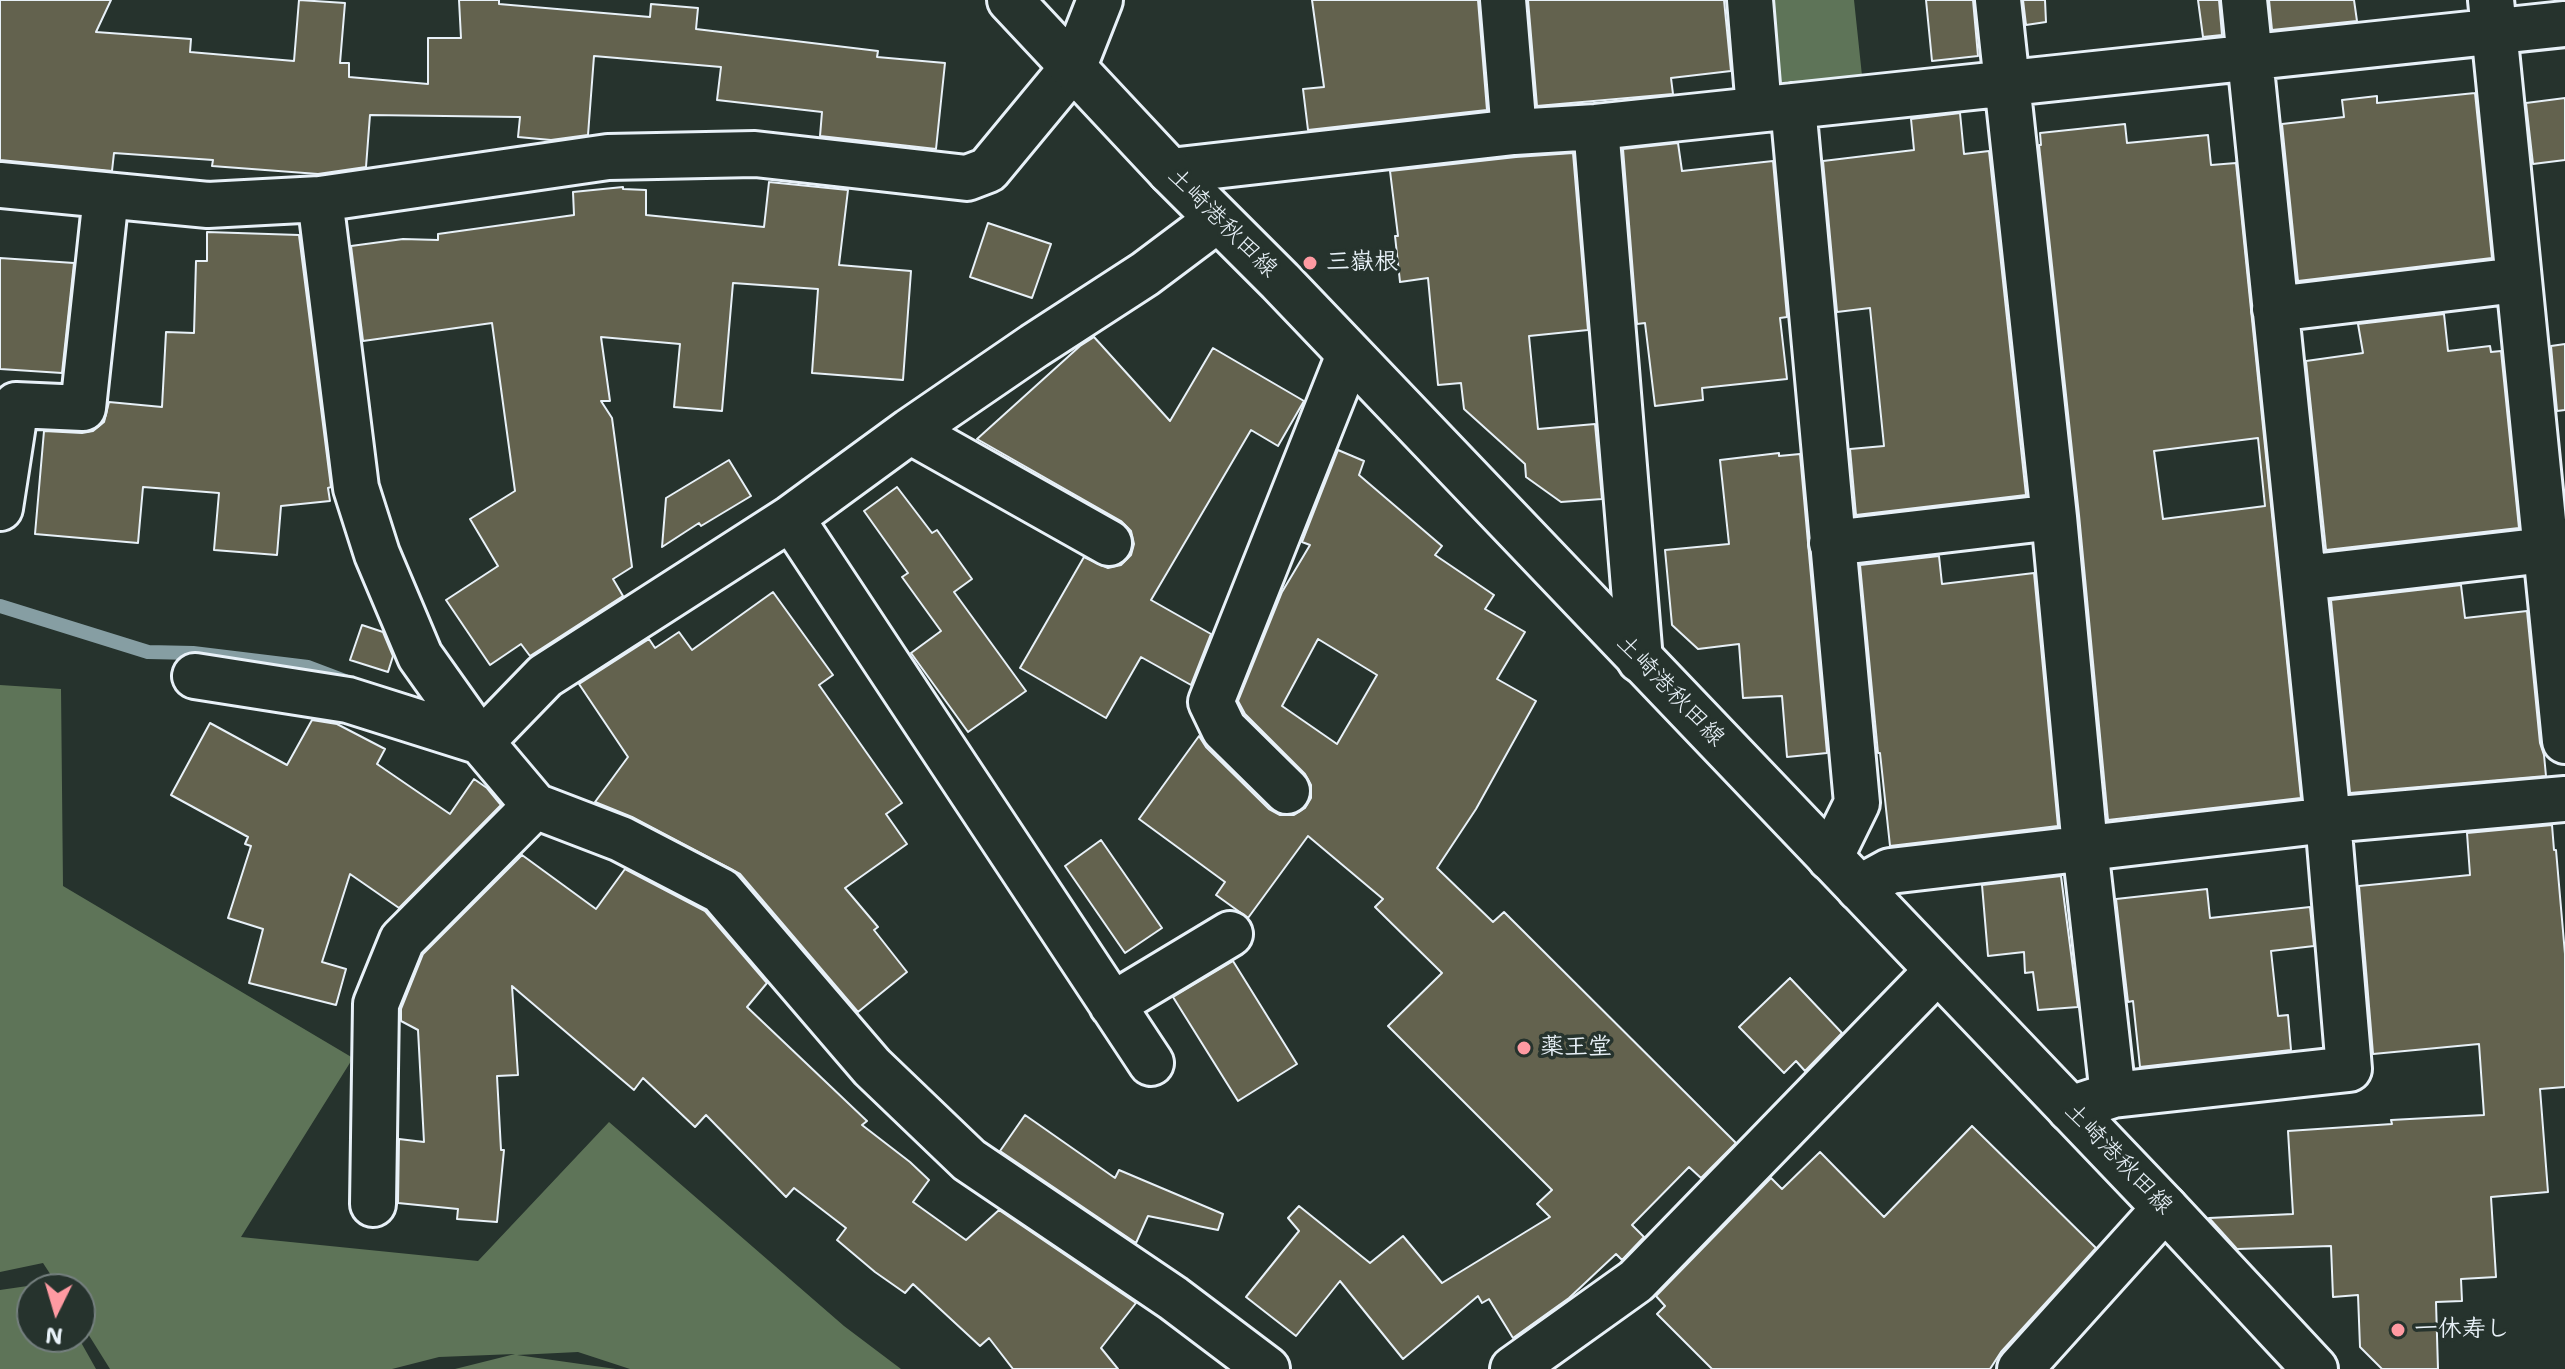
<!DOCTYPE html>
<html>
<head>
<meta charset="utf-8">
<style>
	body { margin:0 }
	#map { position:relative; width:2565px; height:1369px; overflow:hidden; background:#26332d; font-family:"Shantell Sans",sans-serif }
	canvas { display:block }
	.north { position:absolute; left:16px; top:1273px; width:80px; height:80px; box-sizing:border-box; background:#26332d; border:2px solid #747f7e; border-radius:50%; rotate:185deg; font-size:22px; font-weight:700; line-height:32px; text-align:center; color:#e8f1f8 }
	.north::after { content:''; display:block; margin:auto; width:28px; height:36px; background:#ff9aa2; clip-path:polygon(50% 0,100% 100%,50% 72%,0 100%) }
</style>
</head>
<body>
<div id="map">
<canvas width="2565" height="1369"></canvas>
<div class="north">N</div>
</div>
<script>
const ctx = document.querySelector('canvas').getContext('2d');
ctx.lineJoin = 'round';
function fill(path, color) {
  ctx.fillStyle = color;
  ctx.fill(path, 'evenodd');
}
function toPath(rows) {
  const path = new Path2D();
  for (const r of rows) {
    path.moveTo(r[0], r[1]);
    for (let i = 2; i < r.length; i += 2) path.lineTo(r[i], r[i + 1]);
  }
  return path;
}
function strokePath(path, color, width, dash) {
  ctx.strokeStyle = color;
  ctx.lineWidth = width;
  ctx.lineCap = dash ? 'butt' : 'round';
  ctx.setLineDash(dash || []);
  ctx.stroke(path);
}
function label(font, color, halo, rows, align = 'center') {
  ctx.font = font + ' "Shantell Sans","Klee One",sans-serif';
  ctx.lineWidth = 7;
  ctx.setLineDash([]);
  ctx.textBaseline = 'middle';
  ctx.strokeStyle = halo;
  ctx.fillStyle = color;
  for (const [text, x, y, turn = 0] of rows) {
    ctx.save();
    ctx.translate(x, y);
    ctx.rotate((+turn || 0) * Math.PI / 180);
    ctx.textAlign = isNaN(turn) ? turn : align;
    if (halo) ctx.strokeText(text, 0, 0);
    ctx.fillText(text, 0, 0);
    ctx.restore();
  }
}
const green = toPath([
	[1762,0,1854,0,1863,85,1772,95],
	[0,685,61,689,63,886,353,1058,241,1237,478,1261,609,1122,844,1326,901,1369,630,1369,578,1352,517,1355,616,1369,455,1369,515,1354,439,1357,392,1369,110,1369,80,1321,80,1289,60,1289,43,1263,0,1272],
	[48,1283,52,1289,32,1289,32,1337,78,1337,96,1369,0,1369,0,1290]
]);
const stream = toPath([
	[0,606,148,652,193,653,308,667,345,681]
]);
const building = toPath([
	[0,0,111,0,96,32,191,39,190,52,294,61,299,0,345,3,340,63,349,63,349,77,428,84,428,38,461,38,459,0,499,0,499,4,650,17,651,4,698,8,696,29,878,51,877,57,945,63,936,149,820,136,822,112,717,100,721,67,594,56,588,135,551,140,518,137,520,117,370,115,366,167,318,174,212,166,213,160,114,153,112,171,0,160,0,0],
	[1312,0,1478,0,1487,110,1308,130,1303,89,1324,87,1312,0],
	[1528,0,1724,0,1731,71,1671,78,1673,94,1537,106,1528,0],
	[1926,0,1973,0,1978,56,1932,61,1926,0],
	[2023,0,2045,0,2046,22,2026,25,2023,0],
	[2198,0,2219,0,2222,35,2203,37,2198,0],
	[2269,0,2354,0,2357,21,2272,30,2269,0],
	[2475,93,2492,258,2298,281,2282,124,2344,117,2342,100,2377,96,2377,103,2475,93],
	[2565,98,2565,160,2533,164,2526,103,2565,98],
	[1960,113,1964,154,1989,151,2026,495,1856,515,1850,449,1884,446,1870,308,1837,312,1823,161,1914,150,1911,119,1960,113],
	[2125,124,2127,143,2208,135,2211,165,2236,163,2301,798,2108,820,2079,515,2039,145,2041,145,2040,133,2125,124],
	[2258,438,2265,506,2163,519,2154,451,2258,438],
	[1678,143,1682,171,1773,161,1787,317,1780,318,1787,379,1702,388,1703,400,1655,406,1645,323,1637,324,1623,149,1678,143],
	[1573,153,1588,330,1529,336,1538,429,1595,424,1602,499,1561,502,1526,477,1525,464,1464,409,1461,383,1438,385,1428,278,1400,282,1395,236,1398,236,1390,171,1516,157,1573,153],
	[769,182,848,190,839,265,911,271,903,380,812,373,818,289,733,283,722,411,674,407,680,344,601,337,610,401,601,401,612,418,632,567,613,579,623,596,530,656,521,644,490,665,446,600,498,566,470,519,515,491,492,323,363,341,351,246,403,239,438,240,438,234,574,215,573,192,623,187,623,189,646,190,646,215,764,227,769,182],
	[988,223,1051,244,1032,298,970,277,988,223],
	[207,232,299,235,331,487,328,488,330,501,281,506,277,555,214,550,219,493,143,487,138,543,35,534,44,431,82,433,93,431,104,422,109,402,162,407,166,332,194,333,196,261,207,261,207,232],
	[0,258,74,263,62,373,0,369,0,258],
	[2444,314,2448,351,2490,346,2491,352,2501,351,2519,528,2326,550,2306,361,2363,353,2358,324,2444,314],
	[1094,337,1170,421,1213,348,1304,401,1278,446,1251,430,1151,600,1211,634,1191,685,1141,657,1106,718,1020,668,1084,557,1108,568,1121,565,1131,555,1134,544,1131,531,1121,521,977,439,1080,346,1094,337],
	[2565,344,2565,410,2557,411,2551,346,2565,344],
	[1338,450,1364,461,1359,475,1442,546,1435,555,1494,595,1485,609,1525,632,1497,679,1536,701,1476,809,1437,868,1493,922,1504,912,1736,1143,1701,1178,1689,1167,1632,1225,1644,1237,1622,1260,1616,1254,1569,1298,1513,1338,1489,1299,1482,1303,1478,1296,1403,1359,1340,1281,1296,1336,1246,1297,1299,1231,1288,1218,1299,1206,1370,1263,1403,1236,1442,1283,1550,1217,1537,1204,1552,1190,1388,1026,1442,973,1375,907,1383,899,1308,836,1248,918,1216,895,1225,882,1139,819,1199,736,1206,747,1269,809,1280,815,1294,815,1305,808,1311,798,1311,785,1305,774,1245,714,1238,701,1282,592,1310,545,1302,542,1338,450],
	[1318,639,1377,675,1337,744,1282,706,1318,639],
	[1779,453,1779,456,1800,454,1827,753,1787,757,1782,696,1743,698,1739,644,1698,649,1672,625,1665,550,1729,544,1720,460,1779,453],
	[729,460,751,496,701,526,699,523,662,547,666,498,729,460],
	[897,487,932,533,937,530,972,579,954,592,1026,691,968,732,911,653,941,631,902,577,908,573,864,511,897,487],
	[1939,556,1942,584,2034,573,2058,826,1890,846,1880,753,1878,753,1860,565,1939,556],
	[2461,585,2465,618,2527,611,2540,743,2544,755,2546,776,2350,793,2331,600,2461,585],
	[773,592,833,675,819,685,902,803,886,814,907,844,845,888,878,927,874,930,907,972,858,1012,740,874,632,817,595,802,628,757,579,684,649,639,655,648,679,632,692,650,773,592],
	[362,625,383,632,393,656,388,672,350,660,362,625],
	[312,720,337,724,385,749,377,764,450,814,474,779,487,788,501,805,399,908,350,874,322,962,346,969,336,1005,249,983,263,929,228,918,251,846,245,844,248,837,171,795,210,723,287,765,312,720],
	[2552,825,2554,850,2556,850,2565,954,2565,1087,2540,1089,2548,1192,2491,1197,2496,1277,2461,1279,2462,1301,2436,1302,2438,1369,2382,1369,2360,1347,2358,1295,2333,1297,2331,1246,2237,1249,2209,1218,2293,1214,2288,1131,2392,1124,2391,1120,2484,1115,2479,1044,2373,1054,2359,886,2470,875,2467,833,2552,825],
	[1101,840,1162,928,1125,953,1065,866,1101,840],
	[522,855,596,909,625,869,705,911,767,983,747,1007,867,1121,862,1125,910,1162,929,1180,913,1202,966,1240,999,1210,1136,1303,1101,1348,1118,1369,1013,1369,989,1338,980,1346,913,1284,905,1293,875,1272,837,1240,846,1228,794,1188,786,1197,706,1115,695,1127,643,1078,634,1090,512,986,518,1075,497,1076,501,1150,504,1150,497,1222,457,1219,458,1209,398,1203,399,1139,424,1142,418,1030,401,1021,401,1009,423,954,522,855],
	[2061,876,2078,1007,2038,1010,2033,972,2025,973,2024,952,1988,956,1982,885,2061,876],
	[2207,889,2210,918,2310,907,2314,946,2271,951,2278,1016,2288,1015,2291,1050,2140,1067,2133,1001,2128,1002,2116,899,2207,889],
	[1233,961,1297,1064,1238,1101,1173,997,1233,961],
	[1790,978,1842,1033,1805,1071,1796,1061,1784,1073,1739,1027,1790,978],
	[1025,1115,1115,1178,1119,1170,1223,1214,1218,1230,1148,1216,1136,1243,1000,1151,1025,1115],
	[1972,1126,2096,1248,2001,1352,1990,1369,1712,1369,1657,1314,1665,1306,1656,1296,1771,1178,1782,1189,1820,1152,1884,1217,1972,1126]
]);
const street = toPath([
	[1503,0,1514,132],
	[1750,0,1759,109],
	[1998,0,2054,517,2085,847,2113,1095],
	[2491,0,2565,741],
	[1793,106,1857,803,1830,858],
	[1596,127,1640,660],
	[1170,171,1514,132,1596,127,2565,24],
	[0,185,208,205,320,199,608,157,755,154,967,178,988,170,1074,66],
	[1217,220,1145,274,1034,346,910,431,791,518,545,676,481,742,535,806,621,839,721,891,872,1067,969,1160,1173,1298,1267,1369],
	[2275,309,2517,280],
	[910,431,1109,543],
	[0,508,16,405,83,408,106,196],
	[791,518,1151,1063],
	[1832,543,2054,517],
	[2304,578,2545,550],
	[195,676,348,700,481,742,420,656,377,554,356,488,320,199],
	[1287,791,1224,729,1211,702,1349,355],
	[1859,888,1890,871,2328,820,2565,799],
	[1112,1005,1230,934],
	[2070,1109,2113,1095,2349,1069,2328,820,2244,0],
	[373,1204,376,1004,402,940,535,806],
	[1513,1369,1636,1281,1937,971],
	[2020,1369,2165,1208]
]);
const secondary = toPath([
	[1010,0,1170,171,1280,281,2165,1208,2315,1369],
	[1074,66,1100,0]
]);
const markers = [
	[1310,263,8,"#ff9aa2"],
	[1524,1048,8,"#ff9aa2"],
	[2398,1330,8,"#ff9aa2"]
];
const streetNames = [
	["土崎港秋田線",1222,223,45],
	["土崎港秋田線",1670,691,46],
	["土崎港秋田線",2118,1159,46]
];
const poiNames = [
	["三嶽根",1326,263],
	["薬王堂",1540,1048],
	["一休寿し",2414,1330]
];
fill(green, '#5e7458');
strokePath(stream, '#869ea3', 14);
fill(building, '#63624e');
strokePath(building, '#e8f1f8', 2);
strokePath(street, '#e8f1f8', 50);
strokePath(secondary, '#e8f1f8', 50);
strokePath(street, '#26332d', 44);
strokePath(secondary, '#26332d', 44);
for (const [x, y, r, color] of markers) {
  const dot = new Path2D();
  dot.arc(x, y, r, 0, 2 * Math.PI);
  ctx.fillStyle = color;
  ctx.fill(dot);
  strokePath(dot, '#26332d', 3);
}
label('24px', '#e8f1f8', '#26332d', streetNames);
label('bold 24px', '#e8f1f8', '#26332d', poiNames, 'left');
</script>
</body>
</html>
